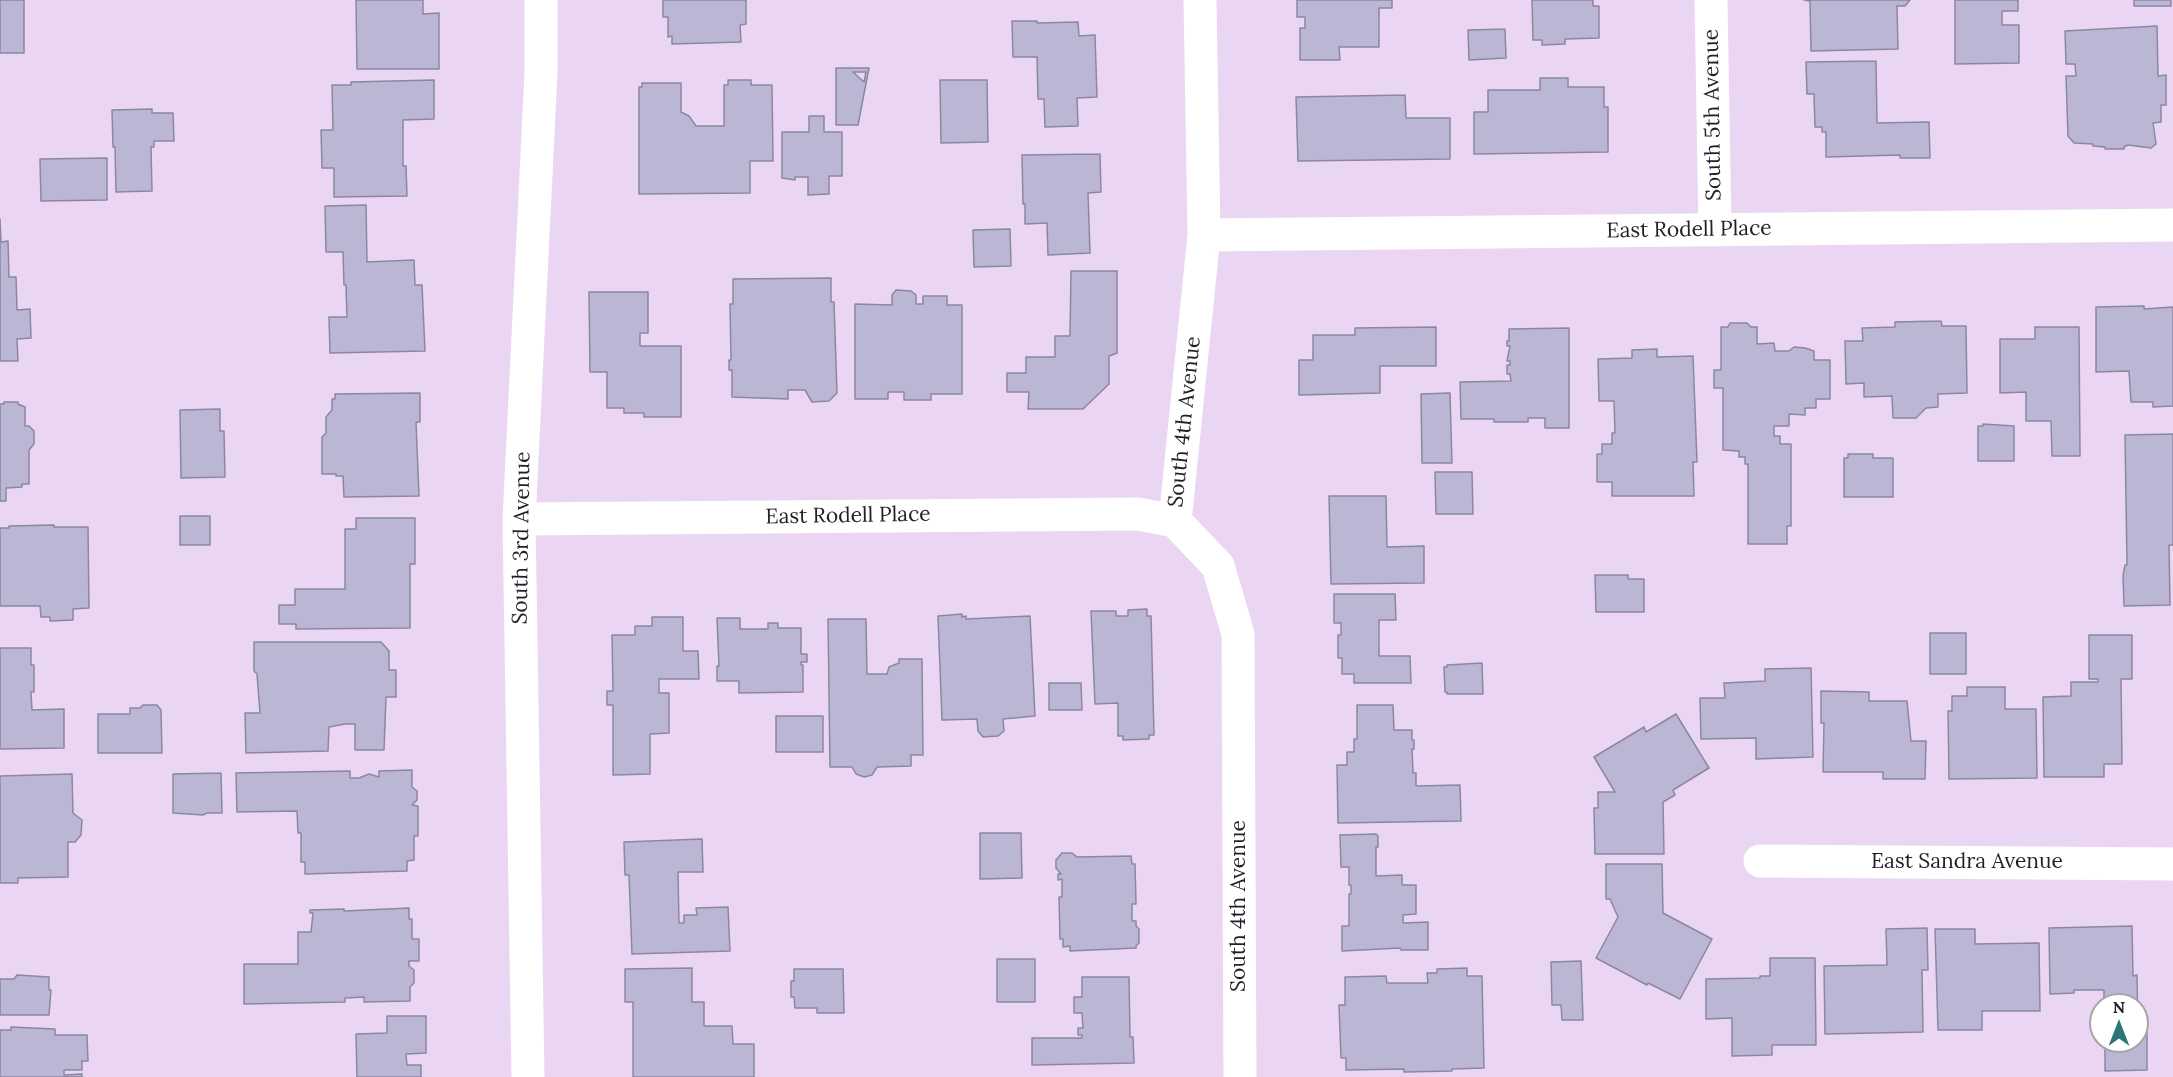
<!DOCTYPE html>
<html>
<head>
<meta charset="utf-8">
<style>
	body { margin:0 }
	#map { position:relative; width:2173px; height:1077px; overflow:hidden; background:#ead6f2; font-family:Lora,serif }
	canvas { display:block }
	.north { position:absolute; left:2089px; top:993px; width:60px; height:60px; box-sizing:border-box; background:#fff; border:2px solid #a8a5a9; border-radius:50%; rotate:0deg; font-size:16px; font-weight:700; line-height:24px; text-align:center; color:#251e28 }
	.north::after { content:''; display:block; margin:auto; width:21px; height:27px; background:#2c7677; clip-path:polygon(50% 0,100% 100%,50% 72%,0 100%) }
</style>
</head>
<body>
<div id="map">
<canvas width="2173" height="1077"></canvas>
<div class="north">N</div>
</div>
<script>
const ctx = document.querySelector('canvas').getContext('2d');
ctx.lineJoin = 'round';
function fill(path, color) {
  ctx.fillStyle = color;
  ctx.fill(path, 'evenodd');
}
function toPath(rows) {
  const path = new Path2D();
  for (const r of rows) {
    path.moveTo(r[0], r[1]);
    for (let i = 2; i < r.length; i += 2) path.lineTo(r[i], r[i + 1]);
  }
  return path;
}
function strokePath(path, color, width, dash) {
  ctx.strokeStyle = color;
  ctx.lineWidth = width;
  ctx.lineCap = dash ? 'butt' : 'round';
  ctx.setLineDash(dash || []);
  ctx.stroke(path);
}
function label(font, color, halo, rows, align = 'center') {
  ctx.font = font + ' Lora,serif';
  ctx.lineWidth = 5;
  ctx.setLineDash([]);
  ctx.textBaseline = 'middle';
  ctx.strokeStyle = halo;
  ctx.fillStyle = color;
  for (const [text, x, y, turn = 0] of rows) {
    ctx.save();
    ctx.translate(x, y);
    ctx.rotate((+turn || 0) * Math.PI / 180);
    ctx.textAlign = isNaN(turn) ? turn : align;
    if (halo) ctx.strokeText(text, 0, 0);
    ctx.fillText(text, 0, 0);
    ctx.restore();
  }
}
const building = toPath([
	[0,0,24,0,24,53,0,53,0,0],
	[356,0,423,0,423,14,439,13,439,69,357,69,356,0],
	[663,0,746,0,746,24,740,25,741,42,672,44,672,36,668,37,668,17,663,17,663,0],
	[1297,0,1392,0,1392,8,1379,8,1379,47,1339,47,1340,60,1300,60,1300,28,1305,28,1305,17,1297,17,1297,0],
	[1532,0,1593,0,1593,6,1599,6,1599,38,1565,39,1565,44,1542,45,1542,40,1533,40,1532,0],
	[1804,0,1910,0,1905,6,1897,6,1898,49,1811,51,1810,1,1804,0],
	[1955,0,2018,0,2018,11,2002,11,2002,25,2019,25,2019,63,1955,64,1955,0],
	[2134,0,2171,0,2171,6,2134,6,2134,0],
	[1012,21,1037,21,1037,23,1078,22,1079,36,1095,35,1097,97,1077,98,1078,126,1045,127,1044,99,1038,99,1037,57,1013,57,1012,21],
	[2157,26,2158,76,2166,75,2166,105,2161,105,2161,122,2153,123,2156,144,2151,148,2128,145,2124,147,2124,149,2105,149,2105,147,2093,146,2093,144,2074,143,2068,136,2066,76,2076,76,2075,64,2066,64,2065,31,2157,26],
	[1505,29,1506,58,1469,60,1468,30,1505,29],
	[1876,61,1877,123,1929,122,1930,158,1900,158,1900,155,1826,157,1826,132,1822,132,1822,127,1815,127,1814,94,1807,94,1806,62,1876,61],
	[836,68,869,68,858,125,836,125,836,68],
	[853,72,866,72,864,82,853,72],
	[1540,78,1568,78,1568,87,1604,87,1604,107,1608,107,1608,152,1474,154,1474,112,1488,112,1488,90,1540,90,1540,78],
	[434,80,434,119,403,120,403,166,406,166,407,196,334,197,334,168,322,168,321,130,333,130,332,85,351,85,351,82,434,80],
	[728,80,751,80,751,85,772,85,773,161,750,161,750,193,639,194,639,87,642,87,642,83,681,83,681,112,689,116,696,126,724,126,724,85,728,85,728,80],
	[940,80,987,80,988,142,941,143,940,80],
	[1405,95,1406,118,1450,118,1450,159,1298,161,1296,97,1405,95],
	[152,109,152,113,173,113,174,141,154,141,154,147,151,147,152,191,116,192,115,147,113,147,112,110,152,109],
	[809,116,824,116,824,132,842,132,842,176,829,176,829,194,808,195,808,177,795,177,795,180,782,178,782,132,809,132,809,116],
	[1100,154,1101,192,1088,193,1090,253,1048,255,1047,223,1025,224,1025,204,1023,204,1022,155,1100,154],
	[107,158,107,200,41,201,40,159,107,158],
	[366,205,367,262,414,260,415,285,422,285,425,351,330,353,329,317,347,317,346,285,344,285,343,252,326,252,325,206,366,205],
	[0,219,1,242,8,241,9,277,16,277,17,310,30,309,31,338,17,339,18,361,0,361,0,219],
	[1010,229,1011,266,974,267,973,230,1010,229],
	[1071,271,1117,271,1117,353,1109,356,1109,384,1083,409,1028,409,1029,392,1007,392,1007,373,1026,373,1026,357,1055,357,1055,336,1070,336,1071,271],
	[831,278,831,302,834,302,837,393,829,401,812,402,805,390,788,390,788,399,732,397,732,370,729,370,729,360,731,360,730,304,733,304,733,279,831,278],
	[896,290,911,291,916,295,916,304,923,304,923,296,947,296,947,305,962,305,962,394,931,394,931,400,904,400,904,392,888,392,888,399,855,399,855,304,892,305,892,295,896,290],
	[589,292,648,292,648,333,640,333,640,346,681,346,681,417,644,417,644,413,624,413,624,408,607,408,607,372,590,372,589,292],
	[2144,306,2144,309,2173,307,2173,406,2153,407,2153,402,2131,402,2129,371,2096,372,2096,307,2144,306],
	[1941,321,1942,326,1966,326,1967,393,1938,394,1938,407,1926,408,1916,418,1893,418,1892,396,1864,397,1864,383,1846,384,1845,341,1863,341,1862,328,1895,327,1895,322,1941,321],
	[1730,323,1747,323,1751,327,1757,327,1757,344,1774,343,1775,351,1789,351,1794,347,1805,348,1814,351,1814,360,1830,360,1830,399,1816,399,1816,408,1805,408,1805,415,1789,414,1789,426,1774,426,1774,436,1780,436,1780,444,1791,444,1791,526,1787,526,1787,544,1748,544,1748,464,1745,464,1745,457,1739,457,1739,451,1723,450,1723,388,1714,388,1714,370,1721,370,1721,327,1728,327,1730,323],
	[1436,327,1436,366,1380,366,1380,393,1299,395,1299,360,1313,360,1313,335,1355,335,1355,328,1436,327],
	[2035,327,2079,327,2080,456,2052,456,2051,421,2026,421,2026,392,2000,393,2000,339,2035,339,2035,327],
	[1569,328,1569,428,1545,428,1545,418,1528,418,1528,422,1494,422,1494,419,1461,419,1460,382,1511,381,1510,374,1507,374,1507,365,1510,365,1510,361,1507,361,1510,346,1507,346,1507,341,1509,341,1509,329,1569,328],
	[1657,349,1657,357,1693,356,1697,462,1693,462,1694,496,1612,496,1612,482,1597,482,1597,454,1602,454,1602,444,1612,444,1612,433,1615,433,1614,401,1599,401,1598,359,1632,358,1632,350,1657,349],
	[420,393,420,422,416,422,419,496,344,497,343,476,336,476,336,474,322,474,322,437,326,433,326,417,332,410,332,399,335,399,335,394,420,393],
	[1450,393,1452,463,1422,463,1421,394,1450,393],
	[4,402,18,402,18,404,25,407,25,426,29,426,34,431,34,444,29,450,29,484,22,484,22,487,6,488,6,501,0,501,0,404,4,404,4,402],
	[220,409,220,431,224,431,225,477,181,478,180,410,220,409],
	[1983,424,2014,426,2014,461,1978,461,1978,426,1983,426,1983,424],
	[2173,434,2173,545,2169,545,2170,605,2124,606,2123,576,2125,565,2127,565,2125,435,2173,434],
	[1848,454,1873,454,1873,458,1893,458,1893,497,1844,497,1844,458,1848,458,1848,454],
	[1435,472,1472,472,1473,514,1436,514,1435,472],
	[1329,496,1386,496,1387,547,1424,546,1424,583,1331,584,1329,496],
	[180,516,210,516,210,545,180,545,180,516],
	[356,518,415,518,415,564,410,564,410,628,296,629,296,624,279,624,279,605,295,605,295,589,345,589,345,529,356,529,356,518],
	[54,525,54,527,88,527,89,608,73,609,73,620,50,621,50,617,41,617,40,606,0,606,0,528,9,528,9,526,54,525],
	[1595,575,1628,575,1628,579,1644,579,1644,612,1596,612,1595,575],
	[1334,594,1395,594,1396,620,1379,620,1379,656,1410,656,1411,683,1354,683,1354,674,1342,674,1342,658,1338,658,1338,635,1341,635,1341,623,1334,623,1334,594],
	[1147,609,1147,616,1151,616,1154,735,1149,735,1149,739,1123,740,1123,736,1118,736,1118,703,1095,704,1091,611,1116,611,1116,616,1128,616,1128,610,1147,609],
	[962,614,962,617,966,616,966,619,1030,616,1035,716,1003,719,1004,731,998,736,983,737,978,731,977,719,942,720,938,616,962,614],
	[652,617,683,617,683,651,698,651,699,679,659,679,659,693,669,693,669,733,650,734,650,774,613,775,613,705,607,705,607,691,613,691,612,635,635,635,635,626,652,626,652,617],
	[717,618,740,618,740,629,768,629,768,623,778,623,778,628,801,628,801,654,807,654,807,662,801,662,801,665,803,665,803,692,739,693,739,681,717,681,717,666,719,666,717,618],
	[828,619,866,619,867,674,887,674,889,667,899,663,899,659,922,659,923,755,911,755,911,766,877,767,872,775,864,777,856,774,852,767,830,767,828,619],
	[1930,633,1966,633,1966,674,1930,674,1930,633],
	[2089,635,2132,635,2132,679,2121,679,2122,764,2104,764,2104,777,2044,777,2043,697,2071,696,2071,682,2098,682,2098,679,2089,679,2089,635],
	[254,642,381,642,389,651,389,670,396,670,396,697,386,697,384,750,355,750,355,724,345,724,329,727,328,751,246,753,245,713,260,713,257,674,254,671,254,642],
	[0,648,31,648,31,665,34,665,34,692,31,692,32,710,64,709,64,748,0,749,0,648],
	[1482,663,1483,694,1447,694,1447,692,1445,692,1444,667,1447,667,1447,665,1482,663],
	[1811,668,1813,757,1756,759,1756,738,1701,739,1700,698,1725,698,1724,683,1765,681,1765,669,1811,668],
	[1049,683,1081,683,1082,710,1049,710,1049,683],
	[1967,687,2005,687,2005,709,2036,709,2037,778,1949,779,1948,711,1952,711,1952,696,1967,696,1967,687],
	[1821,691,1869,692,1869,701,1907,701,1911,741,1926,741,1925,779,1883,779,1883,772,1823,772,1824,723,1821,723,1821,691],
	[143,705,157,705,161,710,162,753,98,753,98,714,130,714,130,708,140,708,143,705],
	[1357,705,1393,705,1394,730,1412,730,1412,740,1414,740,1414,749,1412,749,1413,773,1416,773,1416,786,1460,785,1461,821,1338,823,1337,765,1347,765,1347,752,1354,752,1354,739,1357,739,1357,705],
	[1676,714,1709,768,1673,790,1675,795,1663,802,1664,854,1595,854,1594,808,1598,808,1598,792,1615,792,1594,757,1644,727,1646,732,1676,714],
	[776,716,823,716,823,752,776,752,776,716],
	[412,770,412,787,417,791,417,800,412,805,418,806,418,836,414,836,414,860,407,861,407,871,305,874,305,862,301,862,301,833,298,833,297,811,237,812,236,773,350,771,350,778,359,778,369,774,379,777,379,771,412,770],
	[221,773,222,813,207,813,203,815,173,813,173,774,221,773],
	[72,774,73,813,82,820,81,835,75,842,68,842,68,877,18,878,18,883,0,883,0,776,72,774],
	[980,833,1021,833,1022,878,980,879,980,833],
	[1376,834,1378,836,1378,847,1376,847,1376,876,1402,875,1402,885,1416,885,1416,914,1403,915,1403,923,1428,922,1428,950,1401,950,1400,948,1342,951,1342,926,1349,926,1349,894,1351,894,1351,885,1349,885,1349,867,1341,867,1340,835,1376,834],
	[702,839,703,872,678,872,679,923,684,923,684,915,697,915,696,908,728,907,730,951,632,954,629,875,625,875,624,842,702,839],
	[1062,853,1072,853,1077,857,1131,856,1132,864,1135,864,1136,904,1132,904,1132,921,1136,921,1136,926,1139,929,1139,943,1136,946,1136,948,1070,951,1070,946,1063,947,1063,939,1060,939,1059,897,1062,897,1062,879,1058,880,1058,874,1061,874,1056,868,1056,860,1062,853],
	[1606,864,1662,864,1663,913,1712,939,1680,999,1648,983,1647,985,1596,958,1618,917,1610,899,1606,899,1606,864],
	[409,908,409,919,412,919,412,939,419,939,419,961,409,961,409,966,414,970,414,983,410,987,410,1001,364,1002,364,997,345,998,345,1002,244,1004,244,964,298,964,298,932,311,932,313,913,310,913,310,910,344,909,344,911,409,908],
	[2132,926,2133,976,2137,975,2138,1033,2147,1033,2147,1070,2105,1071,2105,1041,2137,1041,2137,1005,2104,1005,2104,990,2074,990,2074,993,2050,994,2049,928,2132,926],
	[1927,928,1928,970,1922,970,1923,1032,1825,1034,1824,966,1887,965,1886,929,1927,928],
	[1935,929,1975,929,1975,944,2039,943,2040,1011,1982,1011,1982,1030,1938,1030,1935,929],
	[1770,958,1815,958,1816,1045,1772,1045,1772,1055,1732,1056,1732,1018,1706,1019,1706,979,1760,978,1760,976,1770,976,1770,958],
	[997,959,1035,959,1035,1002,997,1002,997,959],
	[1581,961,1583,1020,1562,1020,1561,1005,1552,1005,1551,962,1581,961],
	[692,968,692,1002,704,1002,704,1026,732,1026,733,1044,754,1044,754,1077,633,1077,633,1002,625,1002,625,969,692,968],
	[1467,968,1467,976,1482,976,1484,1068,1452,1069,1452,1071,1404,1072,1404,1069,1346,1070,1346,1058,1341,1058,1339,1005,1345,1005,1345,977,1386,976,1387,983,1428,983,1427,973,1437,973,1437,969,1467,968],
	[794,969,843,969,844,1013,817,1013,817,1008,795,1008,794,997,791,997,791,981,794,981,794,969],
	[17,975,49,977,49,990,51,990,49,1015,0,1015,0,979,14,979,17,975],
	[1082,977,1129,977,1130,1037,1133,1037,1134,1063,1032,1065,1032,1038,1082,1038,1082,1035,1078,1035,1078,1028,1083,1028,1082,1013,1074,1013,1074,997,1082,997,1082,977],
	[387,1016,426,1016,426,1053,406,1054,407,1065,421,1065,421,1077,357,1077,356,1034,387,1033,387,1016],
	[11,1027,55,1029,55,1035,87,1035,88,1061,82,1061,82,1070,64,1070,64,1075,82,1074,82,1077,0,1077,0,1030,11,1030,11,1027]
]);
const street = toPath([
	[1200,0,1204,235,1175,521,1218,566,1238,634,1240,1077],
	[1711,0,1715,230],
	[1204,235,2173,225],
	[519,519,1138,514,1175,521],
	[1760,861,2173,864],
	[528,1077,519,519,541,73,541,0]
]);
const streetNames = [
	["South 5th Avenue",1713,115,-91],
	["East Rodell Place",1689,230,-1],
	["South 4th Avenue",1185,422,-84],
	["East Rodell Place",848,516,-1],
	["South 3rd Avenue",522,538,-89],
	["East Sandra Avenue",1967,862],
	["South 4th Avenue",1239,906,-90]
];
fill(building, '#bbb6d4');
strokePath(building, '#8b87a3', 1.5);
strokePath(street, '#fff', 33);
label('21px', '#251e28', '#fff', streetNames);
</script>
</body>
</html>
